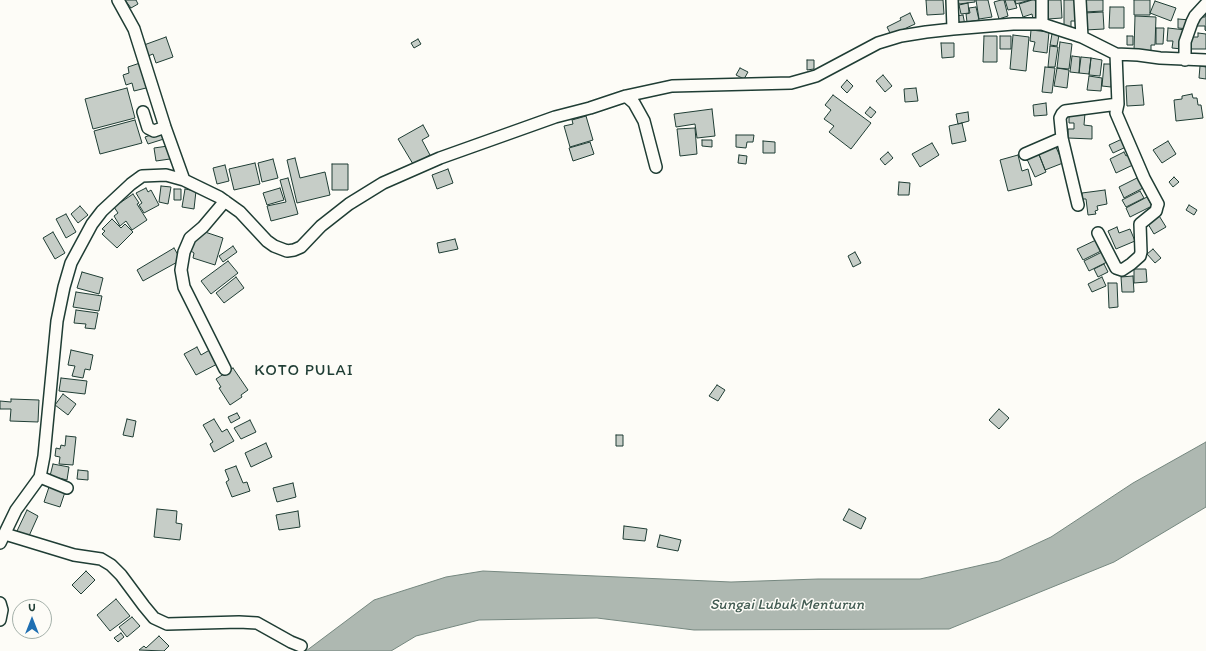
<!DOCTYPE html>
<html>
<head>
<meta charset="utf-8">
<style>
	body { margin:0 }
	#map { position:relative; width:1206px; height:651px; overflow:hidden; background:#fdfcf7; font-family:Itim,sans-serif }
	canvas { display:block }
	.north { position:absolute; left:12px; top:599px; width:40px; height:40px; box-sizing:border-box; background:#fdfcf7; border:1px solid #a4b0a9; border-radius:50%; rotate:0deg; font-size:11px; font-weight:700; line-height:16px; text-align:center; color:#1f3d34 }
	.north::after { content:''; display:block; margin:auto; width:14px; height:18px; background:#1f6fb2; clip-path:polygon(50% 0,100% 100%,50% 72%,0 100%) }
</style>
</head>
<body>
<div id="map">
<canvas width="1206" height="651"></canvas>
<div class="north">U</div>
</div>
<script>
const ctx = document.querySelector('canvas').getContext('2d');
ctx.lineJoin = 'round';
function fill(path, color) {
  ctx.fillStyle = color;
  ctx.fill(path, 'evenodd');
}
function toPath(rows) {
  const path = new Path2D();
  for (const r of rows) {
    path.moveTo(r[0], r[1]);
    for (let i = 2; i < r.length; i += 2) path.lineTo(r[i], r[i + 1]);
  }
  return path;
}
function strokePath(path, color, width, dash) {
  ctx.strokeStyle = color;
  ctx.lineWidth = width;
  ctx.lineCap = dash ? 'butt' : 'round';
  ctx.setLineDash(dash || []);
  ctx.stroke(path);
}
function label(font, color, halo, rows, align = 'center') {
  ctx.font = font + ' Itim,sans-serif';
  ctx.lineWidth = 3;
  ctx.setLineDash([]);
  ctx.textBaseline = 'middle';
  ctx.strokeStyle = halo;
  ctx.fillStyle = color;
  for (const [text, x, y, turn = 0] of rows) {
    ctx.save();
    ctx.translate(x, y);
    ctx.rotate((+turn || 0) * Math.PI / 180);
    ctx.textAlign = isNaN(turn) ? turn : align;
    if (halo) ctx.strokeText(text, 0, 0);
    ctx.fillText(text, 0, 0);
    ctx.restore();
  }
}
const water = toPath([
	[1206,442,1206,507,1114,562,949,629,694,630,597,618,479,620,416,636,391,651,306,651,374,600,446,577,483,571,731,582,818,579,920,579,999,561,1051,537,1133,483,1206,442]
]);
const building = toPath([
	[125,0,136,0,138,4,131,8,125,0],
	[926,0,943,0,944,14,927,15,926,0],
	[958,0,975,0,975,2,959,4,958,0],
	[976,0,988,0,992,17,979,19,976,0],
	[1001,0,1004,0,1008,16,999,19,994,2,1001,0],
	[1005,0,1014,0,1017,8,1008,10,1005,0],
	[1015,0,1030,0,1016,4,1015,0],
	[1032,0,1035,0,1040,17,1033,19,1032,14,1023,17,1019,4,1032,0],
	[1046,0,1061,0,1062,18,1048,19,1046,0],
	[1064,0,1078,0,1079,21,1071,21,1071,27,1064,27,1064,0],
	[1084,0,1103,0,1103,11,1085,12,1084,0],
	[1134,0,1150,0,1150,15,1134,15,1134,0],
	[1155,1,1176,8,1171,21,1150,13,1155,1],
	[968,3,969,13,961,14,959,5,968,3],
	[976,7,979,20,967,22,966,14,970,13,969,8,976,7],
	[1110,7,1124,7,1124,28,1109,28,1110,7],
	[1206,11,1206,31,1205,30,1205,26,1197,26,1197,17,1205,17,1206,11],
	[1103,12,1104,29,1085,30,1084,13,1103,12],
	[910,13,915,24,891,35,887,27,901,20,900,18,910,13],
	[963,15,965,25,958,27,956,16,963,15],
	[1135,16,1156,17,1155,45,1151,45,1151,51,1134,50,1135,16],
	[1178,19,1190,20,1189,29,1178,28,1178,19],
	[1156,28,1164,28,1163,44,1156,44,1156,28],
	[1168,28,1186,30,1182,49,1172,48,1173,41,1167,41,1168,28],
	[1031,30,1049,32,1047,53,1033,51,1035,42,1030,41,1031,30],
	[1198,33,1206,34,1206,49,1190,49,1190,37,1198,37,1198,33],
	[1052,34,1059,35,1057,46,1050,45,1052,34],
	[1013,35,1029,37,1026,71,1010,69,1013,35],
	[984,36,997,36,997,62,983,62,984,36],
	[1000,36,1011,36,1011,49,1000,49,1000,36],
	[1127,36,1133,36,1133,45,1127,45,1127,36],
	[166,37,173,57,156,63,153,54,148,56,144,45,166,37],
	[418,39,421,44,414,48,411,43,418,39],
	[1060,42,1072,44,1069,69,1057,68,1060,42],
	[941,43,954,43,954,57,942,58,941,43],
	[1050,46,1058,47,1055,67,1048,67,1050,46],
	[1072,56,1080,57,1079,73,1070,72,1072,56],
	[1081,57,1091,58,1089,74,1079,73,1081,57],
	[1091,58,1102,60,1100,76,1089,75,1091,58],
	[807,60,814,60,814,69,807,70,807,60],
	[143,62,150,87,134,91,132,83,126,85,123,75,129,73,128,67,143,62],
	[1104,64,1113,64,1111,87,1102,86,1104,64],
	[1200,66,1206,67,1206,79,1199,78,1200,66],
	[1045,67,1055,68,1052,93,1042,92,1045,67],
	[740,68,748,72,744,79,736,75,740,68],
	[1057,68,1069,70,1067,88,1054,86,1057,68],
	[883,75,892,86,885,92,876,81,883,75],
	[1089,76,1102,78,1101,91,1087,90,1089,76],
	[847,80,853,86,847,93,841,87,847,80],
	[1142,85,1144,105,1127,106,1126,86,1142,85],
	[127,88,135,118,93,129,85,99,127,88],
	[916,88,918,101,905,102,904,89,916,88],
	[1192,94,1193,98,1197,98,1198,105,1201,105,1203,118,1176,121,1174,100,1182,99,1182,96,1192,94],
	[833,95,871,123,851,149,829,132,834,126,824,119,831,110,825,105,833,95],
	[1046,103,1047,115,1034,116,1033,105,1046,103],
	[870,107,876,112,871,118,865,113,870,107],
	[712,109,715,136,697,138,695,124,676,127,674,114,712,109],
	[968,112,969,121,958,124,956,114,968,112],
	[1069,113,1085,113,1084,125,1092,126,1092,139,1068,138,1068,129,1074,129,1074,123,1069,123,1069,113],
	[586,116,593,140,570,147,564,126,573,124,572,120,586,116],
	[135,120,142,143,100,154,94,131,135,120],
	[962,123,966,141,952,144,949,126,962,123],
	[423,125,429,136,422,140,430,155,413,164,398,139,423,125],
	[695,128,697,154,680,156,677,129,695,128],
	[165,130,167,138,148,144,145,137,165,130],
	[736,135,754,135,753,142,747,142,746,148,736,147,736,135],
	[1122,139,1126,147,1113,153,1109,145,1122,139],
	[702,140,712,140,712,147,702,146,702,140],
	[763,141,775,142,775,153,763,153,763,141],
	[1168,141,1176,154,1162,163,1153,150,1168,141],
	[590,142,594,154,573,161,569,148,590,142],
	[932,143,939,155,920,167,912,154,932,143],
	[1055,145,1063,163,1045,170,1038,152,1055,145],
	[168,146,170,159,156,161,154,148,168,146],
	[888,152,893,158,885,165,880,159,888,152],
	[1038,152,1046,172,1035,177,1026,157,1038,152],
	[1124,152,1126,156,1130,154,1135,164,1116,173,1110,159,1124,152],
	[739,155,747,156,746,164,738,163,739,155],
	[1018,155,1022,171,1028,169,1032,185,1008,191,1000,160,1018,155],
	[295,158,300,178,325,172,330,195,297,203,287,160,295,158],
	[273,159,278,178,262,182,258,163,273,159],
	[255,163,260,184,234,190,229,169,255,163],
	[332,164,348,164,348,190,332,190,332,164],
	[225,165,229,181,217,184,213,168,225,165],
	[448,169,453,183,437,189,432,175,448,169],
	[1174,177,1179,182,1173,187,1169,182,1174,177],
	[288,178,298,214,271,221,267,206,286,202,280,180,288,178],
	[1137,178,1143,188,1124,198,1119,187,1137,178],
	[899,182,910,183,909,195,898,195,899,182],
	[161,186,171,187,168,204,159,202,161,186],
	[146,188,148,192,151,190,159,205,144,213,139,205,142,203,136,193,146,188],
	[280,188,284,200,267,205,263,193,280,188],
	[174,189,181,189,181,200,174,200,174,189],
	[185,189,196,191,194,209,182,207,185,189],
	[1105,190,1107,204,1097,206,1098,210,1095,211,1096,214,1088,215,1086,199,1082,199,1082,193,1105,190],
	[1140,191,1144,198,1126,207,1122,200,1140,191],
	[133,194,139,203,137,204,147,220,132,230,126,221,120,226,114,216,118,213,114,207,133,194],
	[1147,197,1152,206,1130,217,1126,208,1147,197],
	[1189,205,1197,210,1194,215,1186,210,1189,205],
	[80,206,88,215,78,223,71,214,80,206],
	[66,214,76,232,66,238,56,219,66,214],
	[1158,214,1166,227,1154,234,1148,224,1158,214],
	[112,219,121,228,125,224,133,232,117,248,102,234,105,231,102,229,112,219],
	[1117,227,1119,233,1130,229,1135,241,1116,249,1108,231,1117,227],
	[202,231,223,238,215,265,193,258,194,253,191,251,196,234,202,231],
	[53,232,65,253,55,259,43,238,53,232],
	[455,239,458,249,439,253,437,243,455,239],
	[1096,240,1101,251,1083,260,1077,249,1096,240],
	[233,246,237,252,223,262,219,256,233,246],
	[174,248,181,260,143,281,137,270,174,248],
	[1153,249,1161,258,1155,263,1147,254,1153,249],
	[855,252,861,263,853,267,848,256,855,252],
	[1102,252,1107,262,1089,271,1084,261,1102,252],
	[228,261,238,273,211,294,201,281,228,261],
	[1104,264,1108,272,1098,277,1094,269,1104,264],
	[1134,269,1146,269,1147,282,1134,283,1134,269],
	[82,272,103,278,99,294,77,288,82,272],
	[1133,276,1134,292,1122,292,1121,277,1133,276],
	[236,277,244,288,224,303,216,293,236,277],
	[1102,277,1106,286,1092,292,1088,284,1102,277],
	[1108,283,1117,283,1118,307,1109,308,1108,283],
	[76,292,102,296,99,311,73,307,76,292],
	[76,310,98,313,95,329,85,328,86,324,74,323,76,310],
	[197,347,201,355,213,348,221,362,196,375,184,354,197,347],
	[71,350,93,355,90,370,85,369,83,378,72,376,75,366,68,365,71,350],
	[233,368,248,390,241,395,242,397,230,405,219,388,221,387,216,379,233,368],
	[61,378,87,381,85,394,59,391,61,378],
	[717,385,725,390,718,401,709,396,717,385],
	[63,394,76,404,68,415,55,405,63,394],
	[11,399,39,400,38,422,10,421,11,409,0,409,0,401,11,402,11,399],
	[999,409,1009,418,999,429,989,420,999,409],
	[237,413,240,418,231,423,228,417,237,413],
	[127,419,136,421,133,437,123,435,127,419],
	[214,419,222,432,227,429,234,441,214,452,210,444,213,442,203,425,214,419],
	[250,420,256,432,241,439,234,428,250,420],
	[616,435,623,435,623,446,616,446,616,435],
	[66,436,76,437,73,465,59,464,60,457,55,456,56,448,60,449,61,445,65,446,66,436],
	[266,443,272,457,251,467,245,453,266,443],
	[53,464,69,467,67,480,50,476,53,464],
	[236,466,243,483,247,482,250,491,232,497,226,482,229,480,225,470,236,466],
	[78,470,88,471,88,480,77,479,78,470],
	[293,483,296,497,277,502,273,488,293,483],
	[50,484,66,489,60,507,44,502,50,484],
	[157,509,177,511,176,523,182,524,180,540,154,537,157,509],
	[849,509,866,518,861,529,843,520,849,509],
	[27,510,38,516,29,536,17,531,27,510],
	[298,511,300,527,279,530,276,515,298,511],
	[624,526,647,529,645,541,623,539,624,526],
	[660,535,681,540,678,551,657,547,660,535],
	[86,571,95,580,81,594,72,585,86,571],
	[116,599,130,616,110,631,97,615,116,599],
	[132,617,140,626,127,637,119,627,132,617],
	[121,633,124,637,118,642,114,638,121,633],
	[159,636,169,646,164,651,139,650,144,646,146,648,159,636]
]);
const minor = toPath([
	[118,0,134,29,165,127,184,180],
	[952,0,953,29],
	[1042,0,1042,24],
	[1080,0,1082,37],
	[1185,60,1185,42,1192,22,1195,16,1206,4],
	[626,96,634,103,644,121,656,167],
	[143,112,148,128,154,131,165,127],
	[1025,154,1062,138],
	[225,201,203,227,190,238,184,252,181,270,184,287,225,369],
	[1078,205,1062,138,1060,118,1062,114,1065,111,1118,104],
	[1098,233,1116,268,1122,270,1131,264,1140,256,1141,252,1140,224,1156,211,1157,207,1158,204,1144,178,1116,113,1118,104,1116,54],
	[40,477,67,488],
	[5,534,74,555,101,559,111,565,121,575,144,606,154,618,167,624,239,622,257,623,291,642,301,646],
	[0,543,16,510,40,477,44,456,57,321,64,287,71,263,92,224,102,211,131,184,142,176,166,175,184,180,219,197,240,212,267,241,274,246,287,251,294,250,301,247,321,226,349,204,383,183,440,158,555,117,590,108,626,96,672,86,791,83,816,76,878,43,901,36,926,32,953,29,1013,24,1042,24,1082,37,1116,54,1138,55,1160,58,1206,60],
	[0,603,2,610,0,620]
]);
const waterNames = [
	["Sungai Lubuk Menturun",787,605]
];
const quarterNames = [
	["KOTO PULAI",304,371]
];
fill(water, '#aeb8b1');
strokePath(water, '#75877f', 1);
fill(building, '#c6cdc7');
strokePath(building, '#1f3d34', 1);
strokePath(minor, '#1f3d34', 14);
strokePath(minor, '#fdfcf7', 11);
label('italic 15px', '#435c53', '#fdfcf7', waterNames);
ctx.letterSpacing = '1px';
label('16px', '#1f3d34', '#fdfcf7', quarterNames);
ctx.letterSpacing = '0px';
</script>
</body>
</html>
